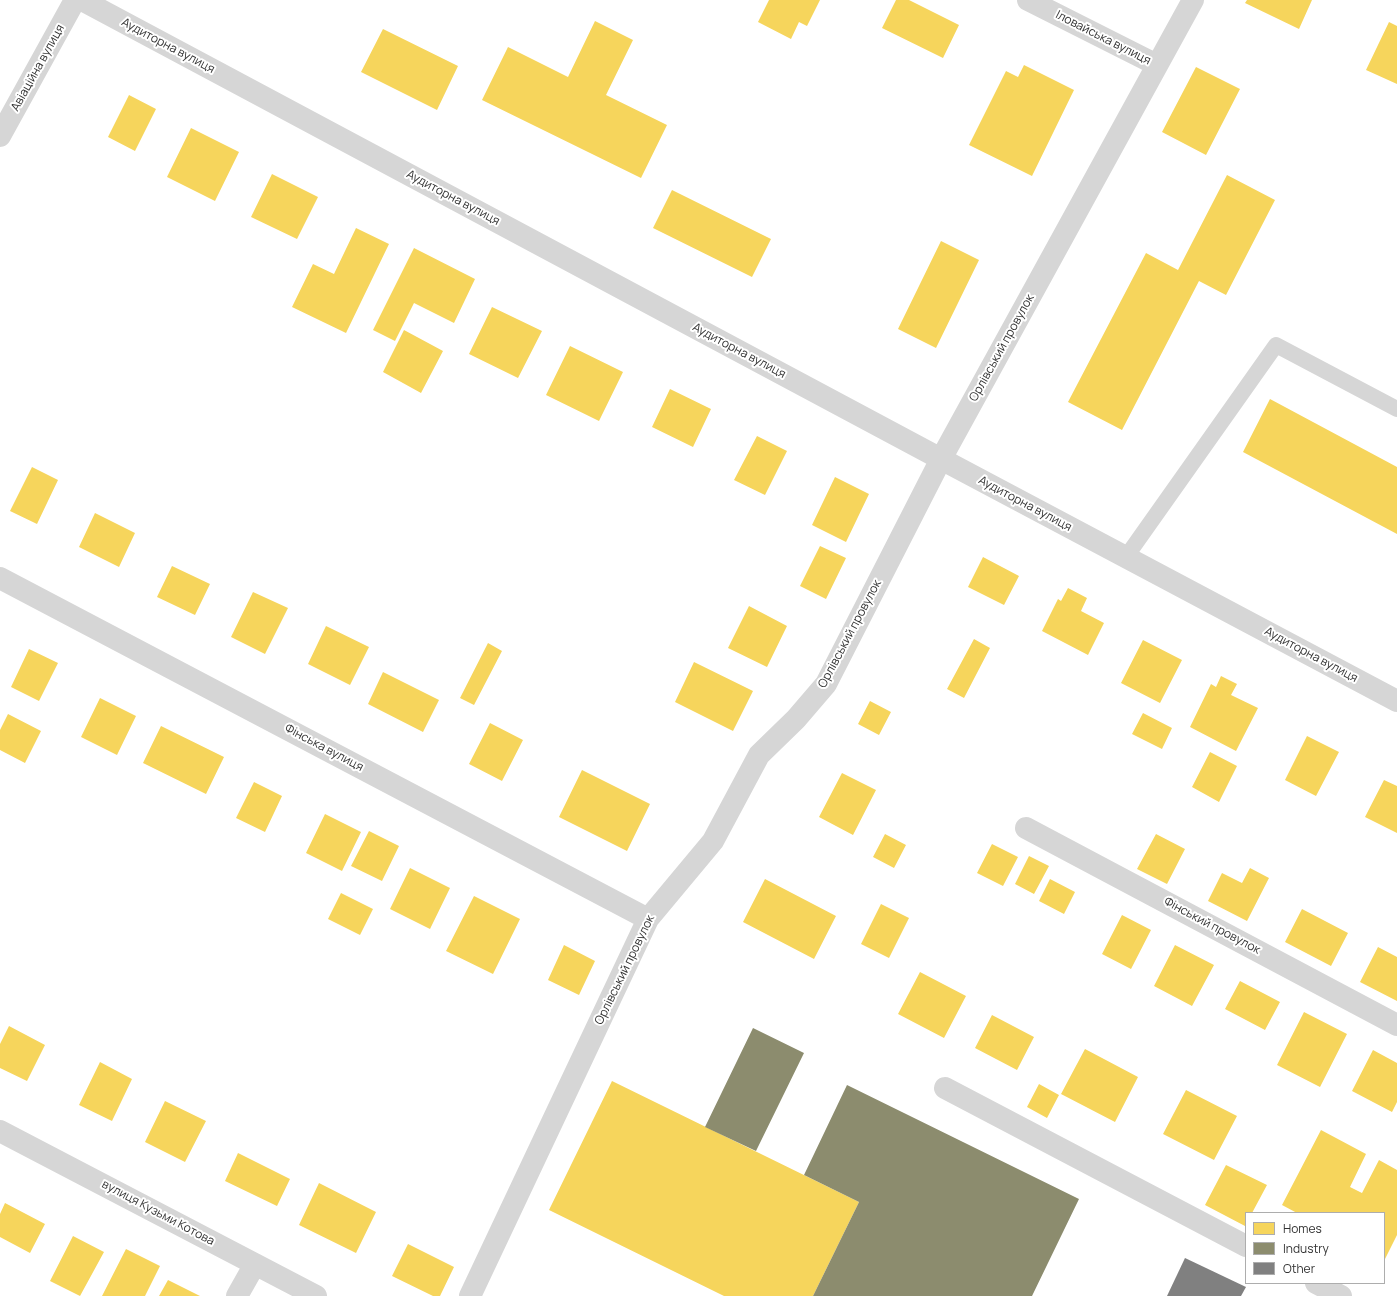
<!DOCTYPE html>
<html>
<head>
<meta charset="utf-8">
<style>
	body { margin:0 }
	#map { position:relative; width:1397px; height:1296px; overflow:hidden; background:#fff; font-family:Manrope,sans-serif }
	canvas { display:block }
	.legend { position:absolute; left:1245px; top:1212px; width:140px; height:72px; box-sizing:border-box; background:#fff; border:1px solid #adadad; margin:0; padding:5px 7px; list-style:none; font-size:12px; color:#323232 }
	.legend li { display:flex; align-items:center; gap:8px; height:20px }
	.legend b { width:20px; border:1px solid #adadad }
</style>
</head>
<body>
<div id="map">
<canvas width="1397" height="1296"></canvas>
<ul class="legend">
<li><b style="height:11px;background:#f6d55c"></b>Homes</li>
<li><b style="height:11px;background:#8c8c6e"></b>Industry</li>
<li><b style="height:11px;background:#808080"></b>Other</li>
</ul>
</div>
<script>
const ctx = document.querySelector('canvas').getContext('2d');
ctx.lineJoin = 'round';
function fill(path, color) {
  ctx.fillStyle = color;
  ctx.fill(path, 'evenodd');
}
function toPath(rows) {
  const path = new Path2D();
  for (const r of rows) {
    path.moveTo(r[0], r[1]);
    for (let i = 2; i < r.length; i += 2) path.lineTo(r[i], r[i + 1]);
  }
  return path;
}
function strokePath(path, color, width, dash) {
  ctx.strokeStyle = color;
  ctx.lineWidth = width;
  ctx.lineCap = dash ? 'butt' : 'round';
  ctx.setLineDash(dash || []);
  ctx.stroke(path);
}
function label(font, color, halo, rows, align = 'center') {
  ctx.font = font + ' Manrope,sans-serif';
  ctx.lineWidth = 4;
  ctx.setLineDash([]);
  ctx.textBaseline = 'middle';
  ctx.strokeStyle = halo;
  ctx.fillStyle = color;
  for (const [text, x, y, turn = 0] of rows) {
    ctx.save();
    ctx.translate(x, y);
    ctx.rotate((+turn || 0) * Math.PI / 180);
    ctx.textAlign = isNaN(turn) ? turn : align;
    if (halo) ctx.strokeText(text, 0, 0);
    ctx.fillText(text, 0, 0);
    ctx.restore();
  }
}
const homes = toPath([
	[769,0,820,0,807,26,799,22,791,39,758,22],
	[896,0,909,0,959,25,943,58,882,28],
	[1247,0,1312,0,1299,29,1245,3],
	[595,21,633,40,606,95,667,125,641,178,482,100,508,47,568,77],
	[1389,22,1397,26,1397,84,1366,70],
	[383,29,458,66,437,110,361,72],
	[1024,65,1074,90,1032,176,969,145,1006,71,1018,77],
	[1196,67,1240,89,1206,155,1162,132],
	[129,95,156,109,135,151,108,137],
	[191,128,239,152,215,201,167,177],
	[272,174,318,197,297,239,251,217],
	[1227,175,1275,200,1226,295,1199,281,1122,430,1068,402,1146,253,1178,270],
	[672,190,771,239,752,277,653,228],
	[356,228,389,244,346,333,292,307,313,264,334,274],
	[941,241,979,260,936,348,898,329],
	[414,248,475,279,454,323,414,303,395,341,373,330],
	[492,307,542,331,518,378,469,354],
	[404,330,443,351,421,393,383,372],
	[570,346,623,372,599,421,546,395],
	[670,389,711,409,693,447,652,427],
	[1270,399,1397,467,1397,534,1243,452],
	[757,436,787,451,765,495,734,480],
	[32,467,58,480,37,524,10,511],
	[835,477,869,494,846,542,812,525],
	[95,513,135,533,119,567,79,547],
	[820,546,846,558,826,599,800,586],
	[983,557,1019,576,1004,605,968,587],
	[172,566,210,584,195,615,157,597],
	[1068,588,1087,598,1081,611,1104,623,1088,655,1042,631,1058,599,1061,601],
	[253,592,288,608,265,654,231,637],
	[749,606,787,626,767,667,728,648],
	[326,626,369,647,350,685,308,664],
	[974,639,990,648,964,698,947,689],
	[1143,640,1182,660,1160,703,1121,683],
	[488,643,502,651,474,705,460,698],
	[29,649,58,663,39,701,11,687],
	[694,662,753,691,733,731,675,702],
	[383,672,439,700,423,732,368,704],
	[1221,676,1237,684,1231,695,1258,708,1236,751,1190,727,1211,684,1216,687],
	[100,698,136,716,117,755,81,737],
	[870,701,891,712,879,735,858,724],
	[1143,713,1172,728,1162,749,1132,734],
	[8,714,41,731,25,763,0,750,0,730],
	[490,723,523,740,502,781,469,764],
	[161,726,224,757,206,794,143,763],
	[1307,736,1339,752,1316,796,1285,780],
	[1210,752,1237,766,1219,802,1192,787],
	[582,770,650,804,627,851,559,817],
	[842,773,876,790,853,835,819,817],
	[1384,780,1397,786,1397,833,1365,817],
	[254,782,282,796,265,832,236,818],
	[325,814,361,832,342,871,306,853],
	[369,831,399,846,382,881,351,866],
	[885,834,906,845,894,868,873,857],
	[1156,834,1185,849,1167,884,1137,869],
	[992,844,1018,857,1003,886,977,873],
	[1029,856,1049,866,1034,894,1015,884],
	[410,868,450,888,430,929,390,909],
	[1250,868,1269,878,1247,921,1208,901,1222,873,1242,883],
	[765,879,836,916,814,959,743,922],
	[1050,879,1075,892,1064,914,1039,901],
	[341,893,373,909,360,935,328,919],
	[474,896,520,919,493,974,446,951],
	[881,904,909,918,889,958,861,944],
	[1302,909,1348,933,1331,966,1285,942],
	[1122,915,1151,930,1131,969,1102,954],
	[564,945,595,961,579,995,548,980],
	[1175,945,1214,965,1192,1006,1154,986],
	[1378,947,1397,957,1397,1001,1360,982],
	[920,972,966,996,944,1038,898,1014],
	[1240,981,1280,1002,1265,1030,1225,1009],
	[1304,1012,1347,1034,1320,1087,1277,1065],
	[992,1015,1034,1037,1017,1070,975,1048],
	[9,1026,45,1045,27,1081,0,1068,0,1044],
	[1085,1049,1138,1077,1115,1122,1061,1094],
	[1373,1050,1397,1063,1397,1102,1392,1112,1352,1091],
	[100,1062,132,1079,112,1121,79,1105],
	[612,1081,859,1202,813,1296,724,1296,549,1210],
	[1039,1084,1059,1095,1047,1118,1027,1107],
	[1186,1090,1237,1116,1214,1160,1163,1134],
	[165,1101,206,1121,185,1162,145,1142],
	[1321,1130,1366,1154,1350,1187,1362,1193,1379,1160,1397,1170,1397,1235,1385,1259,1384,1258,1384,1213,1297,1213,1282,1205],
	[238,1153,290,1179,277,1206,225,1181],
	[1226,1165,1267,1185,1252,1213,1246,1213,1245,1226,1205,1205],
	[319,1183,376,1212,356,1253,299,1225],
	[5,1203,45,1224,30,1253,0,1237,0,1214],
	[73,1236,104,1252,80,1296,50,1281],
	[408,1244,454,1267,440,1296,433,1296,392,1276],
	[126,1249,160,1266,145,1296,102,1296],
	[168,1280,200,1296,159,1296]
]);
const industry = toPath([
	[753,1028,804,1053,756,1151,705,1127],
	[847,1085,1079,1199,1032,1296,813,1296,859,1202,804,1175]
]);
const building = toPath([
	[1185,1258,1246,1287,1241,1296,1167,1296]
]);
const service = toPath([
	[1126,557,1276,345,1397,409]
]);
const minor = toPath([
	[82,0,941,459,1397,701],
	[1028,0,1157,65],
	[0,136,75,0],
	[0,578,648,919],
	[1026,828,1397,1025],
	[945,1088,1246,1246],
	[0,1131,316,1296],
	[1316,1283,1341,1296],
	[237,1296,255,1264],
	[470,1296,648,919,713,841,759,755,796,719,826,684,941,459,1193,0]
]);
const streetNames = [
	["Іловайська вулиця",1103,38,27],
	["Аудиторна вулиця",168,46,28],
	["Авіаційна вулиця",38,68,-61],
	["Аудиторна вулиця",453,198,28],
	["Орлівський провулок",1002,348,-61],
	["Аудиторна вулиця",739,351,28],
	["Аудиторна вулиця",1025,504,28],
	["Орлівський провулок",850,634,-62],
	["Аудиторна вулиця",1311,655,28],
	["Фінська вулиця",324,748,28],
	["Фінський провулок",1212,926,28],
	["Орлівський провулок",625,970,-64],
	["вулиця Кузьми Котова",158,1213,28]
];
fill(homes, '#f6d55c');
fill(industry, '#8c8c6e');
fill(building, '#808080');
strokePath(service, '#d6d6d6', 16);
strokePath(minor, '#d6d6d6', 22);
label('12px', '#323232', '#fff', streetNames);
</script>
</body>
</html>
